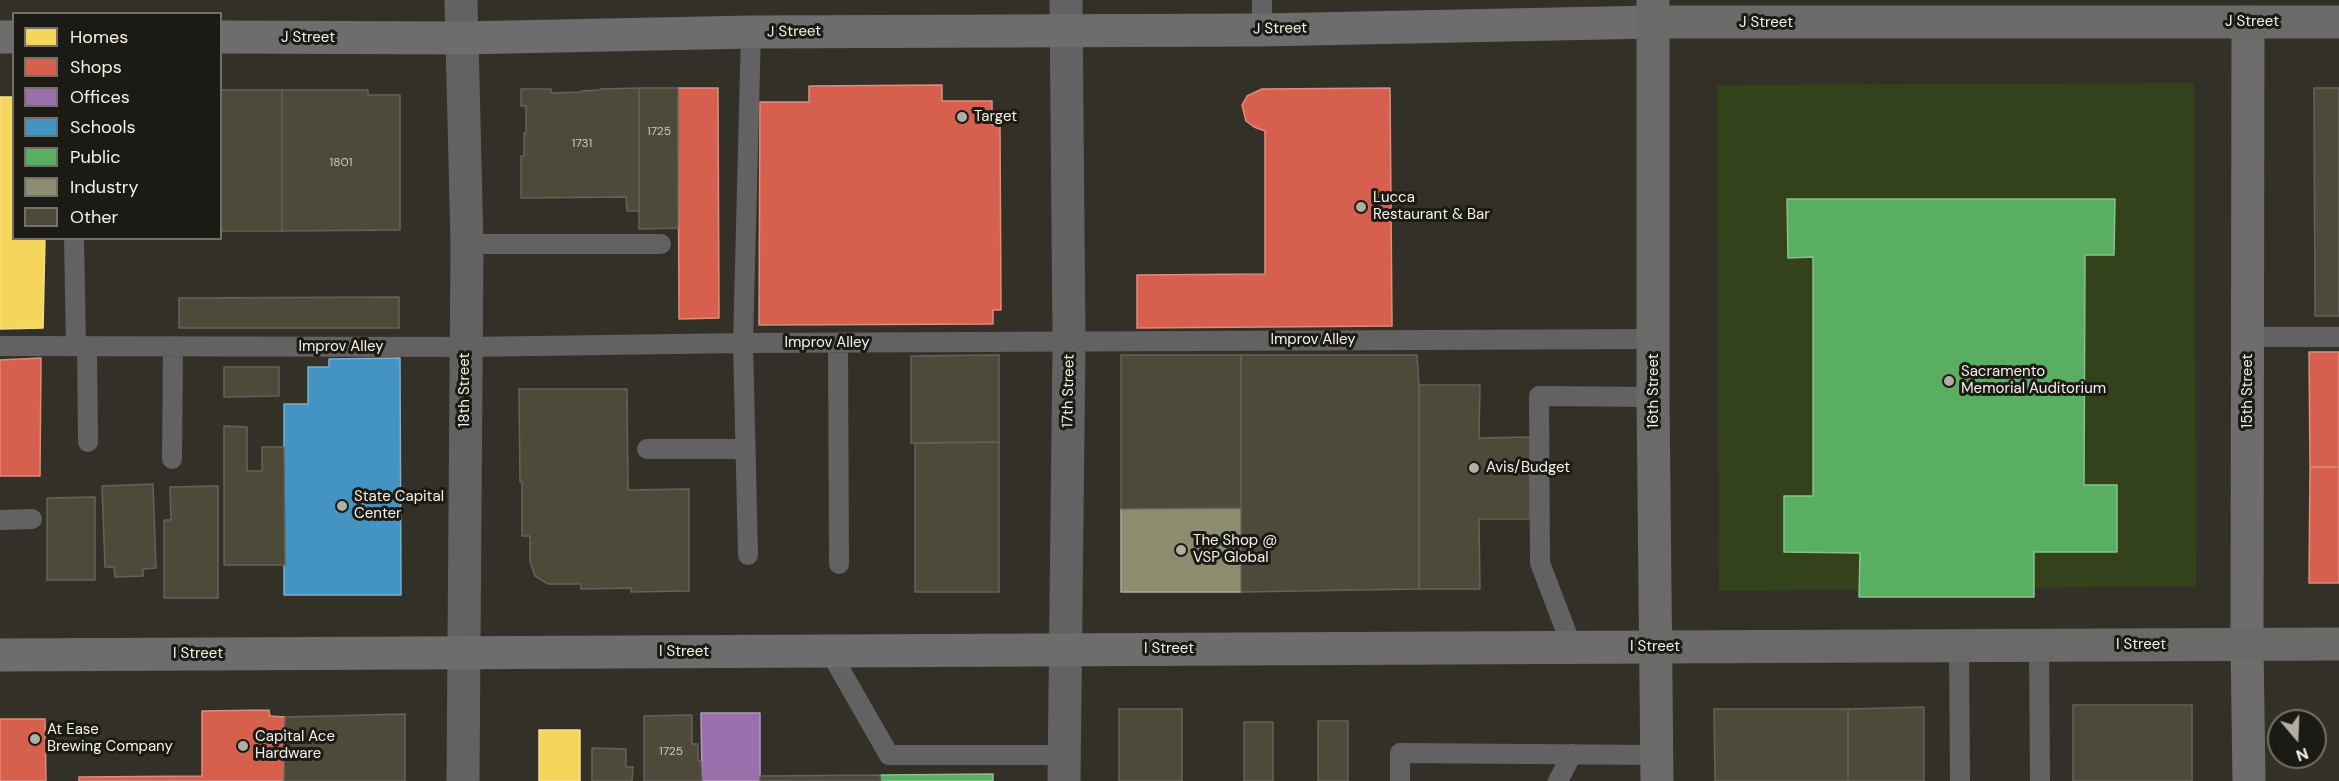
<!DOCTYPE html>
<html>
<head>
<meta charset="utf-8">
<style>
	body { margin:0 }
	#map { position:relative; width:2339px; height:781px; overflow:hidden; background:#333028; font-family:"DM Sans",sans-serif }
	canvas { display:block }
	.legend { position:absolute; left:12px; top:12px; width:210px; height:228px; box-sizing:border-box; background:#1c1a14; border:2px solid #737069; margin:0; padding:8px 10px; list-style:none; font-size:18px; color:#f5f2e9 }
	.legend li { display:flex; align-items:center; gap:12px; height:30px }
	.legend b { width:30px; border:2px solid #737069 }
	.north { position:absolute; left:2267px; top:709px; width:60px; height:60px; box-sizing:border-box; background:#1c1a14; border:2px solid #737069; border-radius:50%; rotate:161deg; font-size:16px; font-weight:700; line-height:24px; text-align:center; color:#f5f2e9 }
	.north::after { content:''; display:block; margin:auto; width:21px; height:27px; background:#b1aea5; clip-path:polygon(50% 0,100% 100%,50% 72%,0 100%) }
</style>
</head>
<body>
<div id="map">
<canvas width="2339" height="781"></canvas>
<ul class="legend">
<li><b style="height:16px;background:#f6d55c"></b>Homes</li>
<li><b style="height:16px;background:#d6604d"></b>Shops</li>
<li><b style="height:16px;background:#9970ab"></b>Offices</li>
<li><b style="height:16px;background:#4393c3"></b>Schools</li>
<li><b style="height:16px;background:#5aae61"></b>Public</li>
<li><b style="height:16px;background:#8c8c6e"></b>Industry</li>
<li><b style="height:16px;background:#4e4a3a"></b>Other</li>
</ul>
<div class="north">N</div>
</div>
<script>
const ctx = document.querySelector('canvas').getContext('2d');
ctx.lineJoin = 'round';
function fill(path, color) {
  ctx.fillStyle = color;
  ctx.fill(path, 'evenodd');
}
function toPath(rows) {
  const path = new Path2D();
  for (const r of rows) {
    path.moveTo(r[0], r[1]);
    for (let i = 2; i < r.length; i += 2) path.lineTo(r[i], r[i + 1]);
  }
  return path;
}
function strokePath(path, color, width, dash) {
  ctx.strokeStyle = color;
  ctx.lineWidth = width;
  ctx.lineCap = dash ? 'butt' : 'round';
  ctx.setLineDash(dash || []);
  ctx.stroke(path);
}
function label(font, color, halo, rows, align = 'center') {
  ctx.font = font + ' "DM Sans",sans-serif';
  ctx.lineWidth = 6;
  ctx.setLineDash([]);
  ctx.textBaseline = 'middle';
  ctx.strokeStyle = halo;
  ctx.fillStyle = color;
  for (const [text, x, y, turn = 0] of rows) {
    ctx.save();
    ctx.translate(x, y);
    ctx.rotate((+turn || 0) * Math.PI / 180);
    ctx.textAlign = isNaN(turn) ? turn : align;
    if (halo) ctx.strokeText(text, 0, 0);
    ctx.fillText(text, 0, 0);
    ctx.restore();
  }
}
const green = toPath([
	[2194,83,2196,586,1719,591,1717,85]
]);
const homes = toPath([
	[0,97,14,97,14,238,45,238,43,328,0,329,0,97],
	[539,730,580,730,580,781,539,781,539,730]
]);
const shops = toPath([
	[942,85,942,101,992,101,992,125,1000,125,1001,310,993,310,993,324,759,325,760,102,809,102,809,86,942,85],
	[678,88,718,88,719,318,679,319,678,88],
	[1390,88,1392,326,1137,328,1137,275,1265,274,1265,131,1254,127,1246,121,1242,105,1247,96,1262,89,1390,88],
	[2309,352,2339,352,2339,467,2310,467,2309,352],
	[41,358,40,476,0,476,0,360,41,358],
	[2310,467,2339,467,2339,583,2309,583,2310,467],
	[269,710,270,716,285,717,284,781,79,781,79,777,202,776,202,711,269,710],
	[0,719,45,719,46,781,0,781,0,719]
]);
const offices = toPath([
	[701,713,760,713,760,781,702,781,701,713]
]);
const schools = toPath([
	[400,358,401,595,284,595,284,404,308,404,308,367,329,367,329,359,400,358]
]);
const public = toPath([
	[1787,199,2115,199,2114,255,2085,255,2084,485,2117,485,2117,552,2034,552,2034,597,1859,597,1860,553,1784,552,1784,496,1813,496,1813,257,1788,258,1787,199],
	[993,774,993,781,881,781,880,775,993,774]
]);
const industry = toPath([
	[1241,508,1241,592,1121,592,1121,509,1241,508]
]);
const building = toPath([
	[639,88,678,88,678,228,639,229,639,88],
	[639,88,639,211,627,211,626,197,521,198,521,156,524,156,524,133,526,133,526,106,521,106,521,89,551,89,551,93,581,92,581,91,600,90,600,89,639,88],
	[2314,88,2339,88,2339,316,2315,316,2314,88],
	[220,90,282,90,282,231,220,231,220,90],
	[282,90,368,90,368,95,400,95,400,230,282,231,282,90],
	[399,297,399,328,179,328,179,298,399,297],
	[999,355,999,442,911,443,911,356,999,355],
	[1121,355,1241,355,1241,508,1121,509,1121,355],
	[1241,355,1417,355,1419,385,1419,589,1241,592,1241,355],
	[224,367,279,367,279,396,224,397,224,367],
	[1419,385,1480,385,1479,438,1530,437,1530,519,1479,519,1480,589,1419,589,1419,385],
	[519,389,627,389,628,490,689,489,689,591,631,592,631,588,581,589,581,584,548,584,535,576,530,561,530,536,522,536,522,482,520,482,519,389],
	[224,426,247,427,247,471,262,471,262,447,284,447,285,565,224,565,224,426],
	[999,442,999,592,915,592,915,443,999,442],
	[153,484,156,568,143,569,143,576,115,577,114,567,105,567,102,486,153,484],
	[218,486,218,598,164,598,164,520,171,520,170,487,218,486],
	[95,497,95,580,47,580,47,498,95,497],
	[2073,705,2192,705,2192,781,2073,781,2073,705],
	[1924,707,1924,781,1848,781,1848,709,1924,707],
	[1119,709,1182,709,1182,781,1119,781,1119,709],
	[1714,709,1848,709,1848,781,1715,781,1714,709],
	[405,714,405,781,284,781,285,717,405,714],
	[692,715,692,744,698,744,698,761,701,761,702,781,644,781,644,716,692,715],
	[1318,721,1348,721,1348,781,1318,781,1318,721],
	[1244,722,1273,722,1273,781,1244,781,1244,722],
	[592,748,626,749,626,767,633,767,632,781,592,781,592,748],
	[880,775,881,781,760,781,760,776,880,775]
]);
const lane = toPath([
	[1262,0,1262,30],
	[74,238,76,346],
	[467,244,661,244],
	[2248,337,2339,337],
	[838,343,839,564],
	[0,346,465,347,743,343,1653,339],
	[87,346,88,442],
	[647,449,746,449],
	[172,459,173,346],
	[0,520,32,519],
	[748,555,743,343,751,32],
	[1959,645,1960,781],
	[2039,645,2040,781],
	[1572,647,1540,563,1539,396,1653,397],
	[830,652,889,755,1064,755],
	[1400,781,1400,753,1657,755],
	[1558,781,1572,754]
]);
const street = toPath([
	[461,0,467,244,463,781],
	[1064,781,1069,343,1066,0]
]);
const secondary = toPath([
	[2248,22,2247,644,2249,781],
	[0,37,14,37],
	[220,37,461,38,751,32,1262,30,1654,22],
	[0,655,1657,647]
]);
const primary = toPath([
	[1653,0,1653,397,1657,781],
	[1654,22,2339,22],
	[1657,647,2339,644]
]);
const markers = [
	[962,117,6,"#b1aea5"],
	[1361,207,6,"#b1aea5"],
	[1949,381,6,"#b1aea5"],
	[1474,468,6,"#b1aea5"],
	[342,506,6,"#b1aea5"],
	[1181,550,6,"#b1aea5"],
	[35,739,6,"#b1aea5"],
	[243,746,6,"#b1aea5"]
];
const numberNames = [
	["1725",659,132],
	["1731",582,144],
	["1801",341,163],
	["1725",671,752]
];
const streetNames = [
	["J Street",2252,22],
	["J Street",1766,23],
	["J Street",1280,29,-1],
	["J Street",794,32,-1],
	["J Street",308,38],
	["Improv Alley",1313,340],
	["Improv Alley",827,343],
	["Improv Alley",341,347],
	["18th Street",465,390,-90],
	["17th Street",1069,391,-89],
	["16th Street",1654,391,-90],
	["15th Street",2248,391,-90],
	["I Street",2141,645],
	["I Street",1655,647],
	["I Street",1169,649],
	["I Street",684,652],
	["I Street",198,654]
];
const poiNames = [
	["Target",974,117],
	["Lucca",1373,198],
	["Restaurant & Bar",1373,215],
	["Sacramento",1961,372],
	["Memorial Auditorium",1961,389],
	["Avis/Budget",1486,468],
	["State Capital",354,497],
	["Center",354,514],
	["The Shop @",1193,541],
	["VSP Global",1193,558],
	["At Ease",47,730],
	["Brewing Company",47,747],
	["Capital Ace",255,737],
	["Hardware",255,754]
];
fill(green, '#34421c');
fill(homes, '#f6d55c');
strokePath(homes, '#f6de86', 1.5);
fill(shops, '#d6604d');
strokePath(shops, '#df8c7c', 1.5);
fill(offices, '#9970ab');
strokePath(offices, '#b597be', 1.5);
fill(schools, '#4393c3');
strokePath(schools, '#78b0ce', 1.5);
fill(public, '#5aae61');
strokePath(public, '#88c28a', 1.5);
fill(industry, '#8c8c6e');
strokePath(industry, '#acab93', 1.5);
fill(building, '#4e4a3a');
strokePath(building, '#64625b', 1.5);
strokePath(lane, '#636162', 20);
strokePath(street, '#636162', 33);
strokePath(secondary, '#6e6c6d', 33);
strokePath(primary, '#6c6a69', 33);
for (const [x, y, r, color] of markers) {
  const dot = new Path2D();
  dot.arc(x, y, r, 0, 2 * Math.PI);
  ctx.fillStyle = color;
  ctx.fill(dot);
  strokePath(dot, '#1c1a14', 2);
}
label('12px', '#cbc8bd', null, numberNames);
label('15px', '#f5f2e9', '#1c1a14', streetNames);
label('15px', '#f5f2e9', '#1c1a14', poiNames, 'left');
</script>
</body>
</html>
